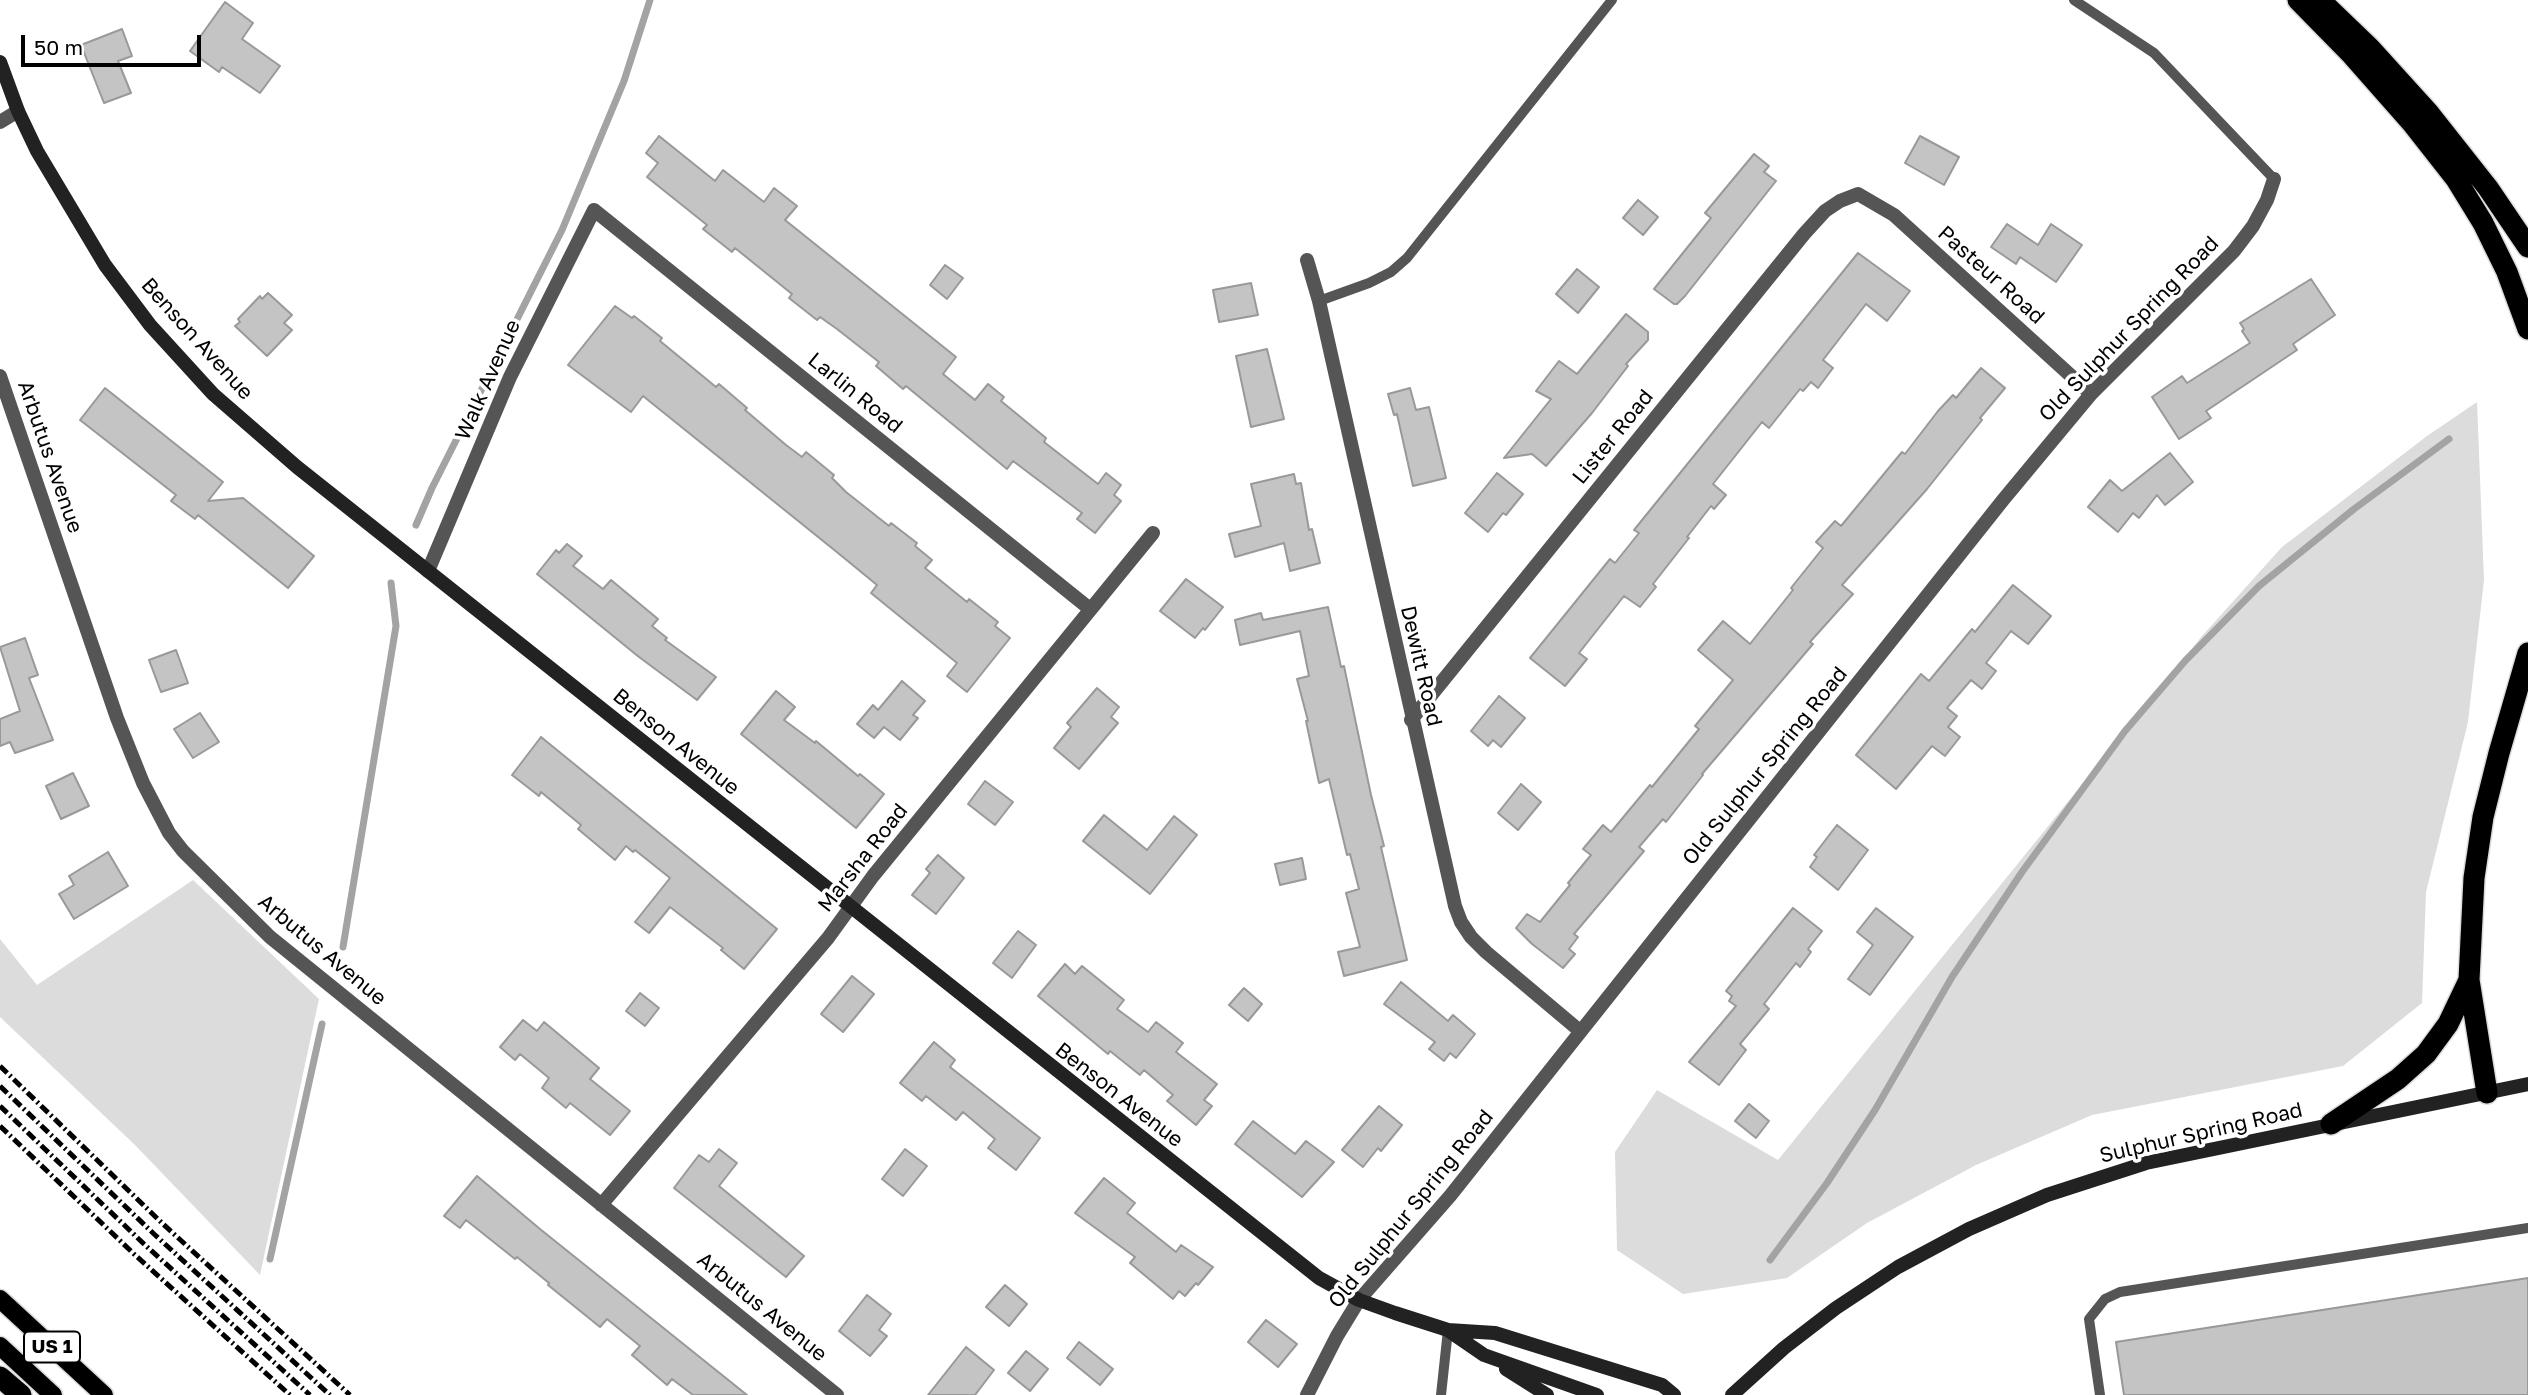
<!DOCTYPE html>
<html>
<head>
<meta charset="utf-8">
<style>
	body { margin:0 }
	#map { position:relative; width:2528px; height:1395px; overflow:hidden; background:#fff; font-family:"Golos Text",sans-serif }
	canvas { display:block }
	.scale { position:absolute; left:21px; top:35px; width:180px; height:32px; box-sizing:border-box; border:4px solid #000; border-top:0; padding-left:9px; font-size:21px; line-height:24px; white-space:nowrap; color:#000; -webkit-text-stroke:5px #fff; paint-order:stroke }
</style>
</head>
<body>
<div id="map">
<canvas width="2528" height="1395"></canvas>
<div class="scale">50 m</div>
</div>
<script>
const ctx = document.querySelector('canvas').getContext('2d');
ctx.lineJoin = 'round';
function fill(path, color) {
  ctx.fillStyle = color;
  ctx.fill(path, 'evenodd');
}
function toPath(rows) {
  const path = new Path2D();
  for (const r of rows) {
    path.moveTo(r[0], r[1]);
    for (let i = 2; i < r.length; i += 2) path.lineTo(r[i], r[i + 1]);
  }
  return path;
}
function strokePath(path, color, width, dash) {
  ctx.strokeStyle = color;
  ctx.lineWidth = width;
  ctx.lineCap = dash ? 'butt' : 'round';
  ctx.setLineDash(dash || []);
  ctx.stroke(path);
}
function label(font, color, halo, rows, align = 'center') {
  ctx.font = font + ' "Golos Text",sans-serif';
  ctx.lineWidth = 7;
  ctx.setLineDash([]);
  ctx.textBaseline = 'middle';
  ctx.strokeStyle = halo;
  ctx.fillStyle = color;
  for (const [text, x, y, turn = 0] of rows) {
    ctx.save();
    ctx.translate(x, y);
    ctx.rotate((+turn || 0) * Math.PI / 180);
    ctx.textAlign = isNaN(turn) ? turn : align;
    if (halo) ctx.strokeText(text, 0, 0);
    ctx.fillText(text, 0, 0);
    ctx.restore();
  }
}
const green = toPath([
	[2477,402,2484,580,2468,722,2426,892,2422,1003,2343,1066,2092,1115,1976,1165,1867,1223,1787,1278,1683,1294,1617,1250,1615,1152,1657,1090,1778,1160,2202,636,2282,547,2427,436],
	[193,880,319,999,260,1275,134,1144,0,1017,0,939,37,985]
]);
const stream = toPath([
	[416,525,432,488,562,230,624,81,650,0],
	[343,947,396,626,391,583],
	[270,1259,322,1024],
	[1770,1260,1827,1183,1875,1110,1952,977,2022,872,2125,731,2185,661,2259,586,2354,509,2449,439]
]);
const building = toPath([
	[225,2,253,23,242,39,280,66,260,93,222,67,219,72,190,51,225,2],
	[122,29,132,56,118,61,131,93,104,103,81,45,122,29],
	[659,136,715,181,723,170,764,202,774,188,797,206,785,220,956,357,943,374,975,400,988,384,1004,397,1001,401,1046,438,1044,442,1098,484,1106,473,1121,485,1114,495,1121,501,1095,533,1077,519,1082,513,1013,461,1007,469,906,386,903,389,876,366,879,362,837,329,820,317,817,320,789,298,792,294,735,248,732,252,703,229,707,225,647,177,658,163,646,153,659,136],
	[1920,136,1959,157,1944,185,1905,163,1920,136],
	[1754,154,1769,166,1764,172,1776,181,1685,296,1677,304,1674,304,1654,289,1711,218,1705,213,1754,154],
	[1638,200,1658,217,1643,235,1623,218,1638,200],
	[2007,224,2038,245,2051,224,2082,245,2056,282,2020,257,2016,264,1991,247,2007,224],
	[1858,253,1910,291,1887,321,1866,304,1823,360,1833,368,1818,388,1811,382,1803,391,1800,389,1769,428,1762,422,1713,484,1726,495,1714,509,1711,506,1687,537,1689,538,1653,584,1656,587,1640,607,1624,596,1579,653,1587,659,1565,686,1530,658,1610,559,1615,563,1639,533,1634,530,1858,253],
	[945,265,963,278,947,299,930,285,945,265],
	[1577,269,1599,287,1578,313,1556,294,1577,269],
	[2311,279,2335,315,2293,344,2297,350,2206,411,2211,418,2179,439,2152,397,2182,376,2187,383,2250,343,2242,331,2244,329,2240,323,2311,279],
	[1251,283,1258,315,1219,322,1213,290,1251,283],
	[268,293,292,315,284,323,292,330,267,356,235,326,240,322,238,319,260,296,262,299,268,293],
	[615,306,632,318,634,316,662,338,660,341,716,387,719,384,747,408,745,410,786,445,802,457,806,452,834,475,832,478,846,492,889,526,891,523,917,543,915,546,932,560,925,568,967,602,969,599,998,622,995,626,1010,638,967,692,947,676,957,663,871,593,877,585,838,553,643,396,631,412,568,365,615,306],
	[1626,314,1648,332,1648,340,1626,364,1628,366,1592,413,1546,466,1532,454,1504,458,1551,399,1536,391,1559,361,1577,374,1626,314],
	[1267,349,1284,419,1251,427,1236,356,1267,349],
	[1981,368,2005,388,1980,418,1982,420,1927,489,1842,585,1853,594,1810,642,1813,644,1702,774,1703,775,1666,822,1663,819,1639,847,1644,851,1574,934,1578,937,1569,949,1575,954,1563,968,1532,944,1516,928,1527,914,1540,922,1570,885,1568,883,1591,855,1583,849,1603,825,1611,832,1650,785,1652,787,1699,729,1695,726,1733,680,1698,650,1723,621,1750,644,1793,590,1791,588,1823,548,1816,542,1835,521,1841,526,1902,452,1905,454,1938,411,1953,395,1956,398,1981,368],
	[105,388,223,482,208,501,243,498,314,556,288,588,198,515,195,519,171,501,176,495,80,420,105,388],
	[1410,388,1416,410,1429,407,1446,478,1413,486,1397,414,1394,415,1388,394,1410,388],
	[2170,453,2193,482,2165,505,2157,495,2139,518,2133,513,2118,532,2088,507,2110,480,2122,491,2170,453],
	[1497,473,1523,494,1506,515,1503,513,1488,532,1465,513,1497,473],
	[1294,474,1296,484,1301,483,1309,530,1312,529,1320,563,1290,571,1284,543,1235,557,1229,534,1261,526,1251,484,1294,474],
	[567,544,582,556,573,566,603,589,611,580,658,619,652,626,667,638,665,640,716,677,697,700,639,657,537,574,556,550,559,553,567,544],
	[1186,579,1223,607,1205,630,1203,628,1195,638,1160,611,1186,579],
	[2013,585,2051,616,2028,644,2011,631,1986,663,1996,671,1982,689,1971,680,1947,708,1957,716,1948,727,1960,737,1945,756,1932,746,1896,789,1856,755,1921,674,1929,681,1972,629,1975,632,2013,585],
	[1328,607,1341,667,1344,666,1371,795,1384,846,1381,847,1407,960,1344,976,1338,952,1360,947,1346,893,1359,889,1350,854,1347,855,1329,779,1319,783,1306,721,1308,721,1297,679,1309,676,1300,631,1240,645,1235,620,1261,613,1263,620,1328,607],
	[25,638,38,675,29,678,53,740,15,753,10,742,0,746,0,719,20,711,0,647,25,638],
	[176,650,188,683,161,692,149,660,176,650],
	[902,681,925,701,913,715,918,718,900,740,884,727,874,738,857,724,873,705,878,710,902,681],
	[1097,688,1119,707,1111,717,1118,723,1079,769,1054,748,1071,727,1067,723,1097,688],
	[776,691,795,707,784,720,815,743,816,741,858,776,860,774,884,794,856,828,741,734,776,691],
	[1499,696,1525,718,1501,747,1493,740,1488,746,1471,731,1499,696],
	[200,713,219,742,193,758,174,729,200,713],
	[541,737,777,929,744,969,721,950,723,948,670,907,649,933,635,922,670,878,635,850,633,852,626,846,615,860,578,829,581,825,541,792,539,796,512,775,541,737],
	[73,773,89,806,61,819,46,786,73,773],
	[985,781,1013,802,995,825,968,804,985,781],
	[1521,784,1541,802,1518,830,1498,813,1521,784],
	[1104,815,1147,850,1174,816,1197,835,1150,894,1083,841,1104,815],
	[1837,825,1868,850,1838,890,1810,867,1817,857,1814,855,1837,825],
	[108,852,128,886,74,919,59,894,74,885,69,876,108,852],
	[938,855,964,878,936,914,912,895,930,873,926,869,938,855],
	[1302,858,1306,879,1280,885,1275,864,1302,858],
	[1793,908,1822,931,1808,949,1811,952,1800,967,1796,963,1764,1004,1769,1009,1740,1044,1746,1050,1719,1085,1689,1062,1736,1006,1729,1001,1732,996,1726,991,1793,908],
	[1876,908,1913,937,1870,995,1848,979,1873,945,1857,932,1876,908],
	[1018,931,1036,945,1012,978,993,963,1018,931],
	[1065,964,1075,974,1082,966,1124,1000,1117,1009,1148,1032,1156,1022,1183,1043,1176,1052,1217,1084,1204,1100,1212,1106,1196,1125,1167,1101,1173,1095,1144,1070,1140,1075,1110,1051,1108,1054,1038,996,1065,964],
	[852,976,874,994,843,1032,821,1014,852,976],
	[1401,982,1448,1021,1453,1015,1475,1034,1456,1058,1450,1053,1444,1061,1429,1049,1435,1042,1384,1004,1401,982],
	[1244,988,1262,1004,1248,1021,1229,1005,1244,988],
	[640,993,659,1008,645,1026,626,1011,640,993],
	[523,1020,537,1031,544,1022,599,1068,590,1079,630,1111,610,1135,570,1103,566,1108,542,1088,549,1078,520,1054,515,1060,500,1047,523,1020],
	[934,1042,955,1060,950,1067,1040,1138,1016,1170,988,1148,995,1139,963,1112,956,1120,926,1096,922,1101,900,1083,934,1042],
	[1749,1104,1769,1121,1756,1138,1735,1121,1749,1104],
	[1379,1106,1402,1125,1381,1151,1378,1148,1363,1167,1342,1150,1379,1106],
	[1253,1121,1295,1154,1306,1141,1334,1162,1302,1197,1235,1144,1253,1121],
	[719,1149,737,1163,719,1186,804,1256,786,1277,674,1188,699,1155,709,1162,719,1149],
	[905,1149,927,1166,903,1196,882,1179,905,1149],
	[477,1176,540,1229,747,1395,693,1395,672,1379,667,1385,632,1355,640,1346,607,1319,600,1327,548,1285,549,1283,517,1257,515,1259,466,1220,460,1228,444,1216,477,1176],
	[1104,1178,1135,1203,1127,1213,1176,1252,1181,1245,1213,1267,1198,1285,1196,1283,1185,1296,1179,1291,1173,1299,1130,1263,1135,1257,1075,1213,1104,1178],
	[2528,1278,2528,1395,2124,1395,2116,1342,2528,1278],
	[1005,1285,1027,1304,1009,1326,986,1307,1005,1285],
	[867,1295,891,1314,879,1330,887,1336,870,1356,839,1331,867,1295],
	[1266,1320,1297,1344,1278,1367,1248,1342,1266,1320],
	[1079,1342,1113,1369,1100,1385,1067,1358,1079,1342],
	[966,1347,994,1370,975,1395,928,1395,966,1347],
	[1026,1351,1048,1369,1030,1391,1008,1373,1026,1351]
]);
const lane = toPath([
	[2074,0,2154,53,2274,179],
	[1319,301,1369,283,1391,272,1407,258,1612,0],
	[1441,1395,1448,1330],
	[2100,1395,2089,1319,2105,1299,2120,1292,2528,1228]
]);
const street = toPath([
	[0,122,18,111],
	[1307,260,1319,301,1455,906,1461,922,1471,937,1486,952,1580,1031],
	[0,376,117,718,143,783,169,833,183,851,270,937,837,1395],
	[428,571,510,377,594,210,1090,609],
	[1411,720,1804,234,1825,211,1840,201,1858,194,1894,215,2091,394],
	[601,1205,828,938,873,876,1153,533],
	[1307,1395,1337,1336,1359,1300,1450,1196,2003,500,2091,394,2234,251,2253,226,2267,200,2274,179]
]);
const secondary = toPath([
	[0,62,18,111,37,151,105,265,150,325,213,394,297,467,1319,1278,1359,1300,1395,1313,1448,1330,1495,1333,1662,1385,1674,1395],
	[1449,1331,1484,1355,1597,1395],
	[1506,1369,1547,1395],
	[1732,1395,1784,1348,1836,1308,1898,1267,1969,1229,2047,1195,2146,1163,2528,1084]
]);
const primary = toPath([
	[0,1299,104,1395],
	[0,1346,53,1395]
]);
const highway = toPath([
	[2298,0,2352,55,2412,123,2456,179,2483,223,2507,272,2528,329],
	[2320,0,2370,48,2428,112,2488,188,2528,247],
	[2487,1093,2469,980,2474,878,2483,817,2499,753,2528,653],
	[2331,1124,2398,1079,2426,1054,2448,1024,2469,980],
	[0,1377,21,1395]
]);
const rail = toPath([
	[0,1066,163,1224,350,1395],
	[0,1086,154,1234,330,1395],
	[0,1106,144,1244,310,1395],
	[0,1126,134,1254,290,1395]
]);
const shields = [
	[52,1347,56]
];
const shieldNames = [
	["US 1",52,1347]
];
const streetNames = [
	["Pasteur Road",1991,275,42],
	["Old Sulphur Spring Road",2129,329,-46],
	["Benson Avenue",197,339,48],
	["Walk Avenue",488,380,-66],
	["Larlin Road",855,393,39],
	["Lister Road",1613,437,-51],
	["Arbutus Avenue",50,457,71],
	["Dewitt Road",1421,666,77],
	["Benson Avenue",676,742,39],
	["Old Sulphur Spring Road",1765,766,-51],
	["Marsha Road",863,858,-52],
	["Arbutus Avenue",322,950,40],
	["Benson Avenue",1119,1095,38],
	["Sulphur Spring Road",2201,1133,-13],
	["Old Sulphur Spring Road",1411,1209,-51],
	["Arbutus Avenue",762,1307,39]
];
fill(green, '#dcdcdc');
strokePath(stream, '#a3a3a3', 7);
fill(building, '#c4c4c4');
strokePath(building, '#999', 2);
strokePath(primary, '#dbdbdb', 21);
strokePath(highway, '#dbdbdb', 24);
strokePath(lane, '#555', 10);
strokePath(street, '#555', 14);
strokePath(secondary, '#222', 14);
strokePath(primary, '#000', 18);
strokePath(highway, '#000', 21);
strokePath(rail, '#000', 5, [10, 3.5, 2, 3.5]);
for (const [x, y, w] of shields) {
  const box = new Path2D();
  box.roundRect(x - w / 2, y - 15.5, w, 31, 5);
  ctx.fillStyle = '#fff';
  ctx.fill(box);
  strokePath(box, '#000', 2);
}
label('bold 19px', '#000', null, shieldNames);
label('21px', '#000', '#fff', streetNames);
</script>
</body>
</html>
